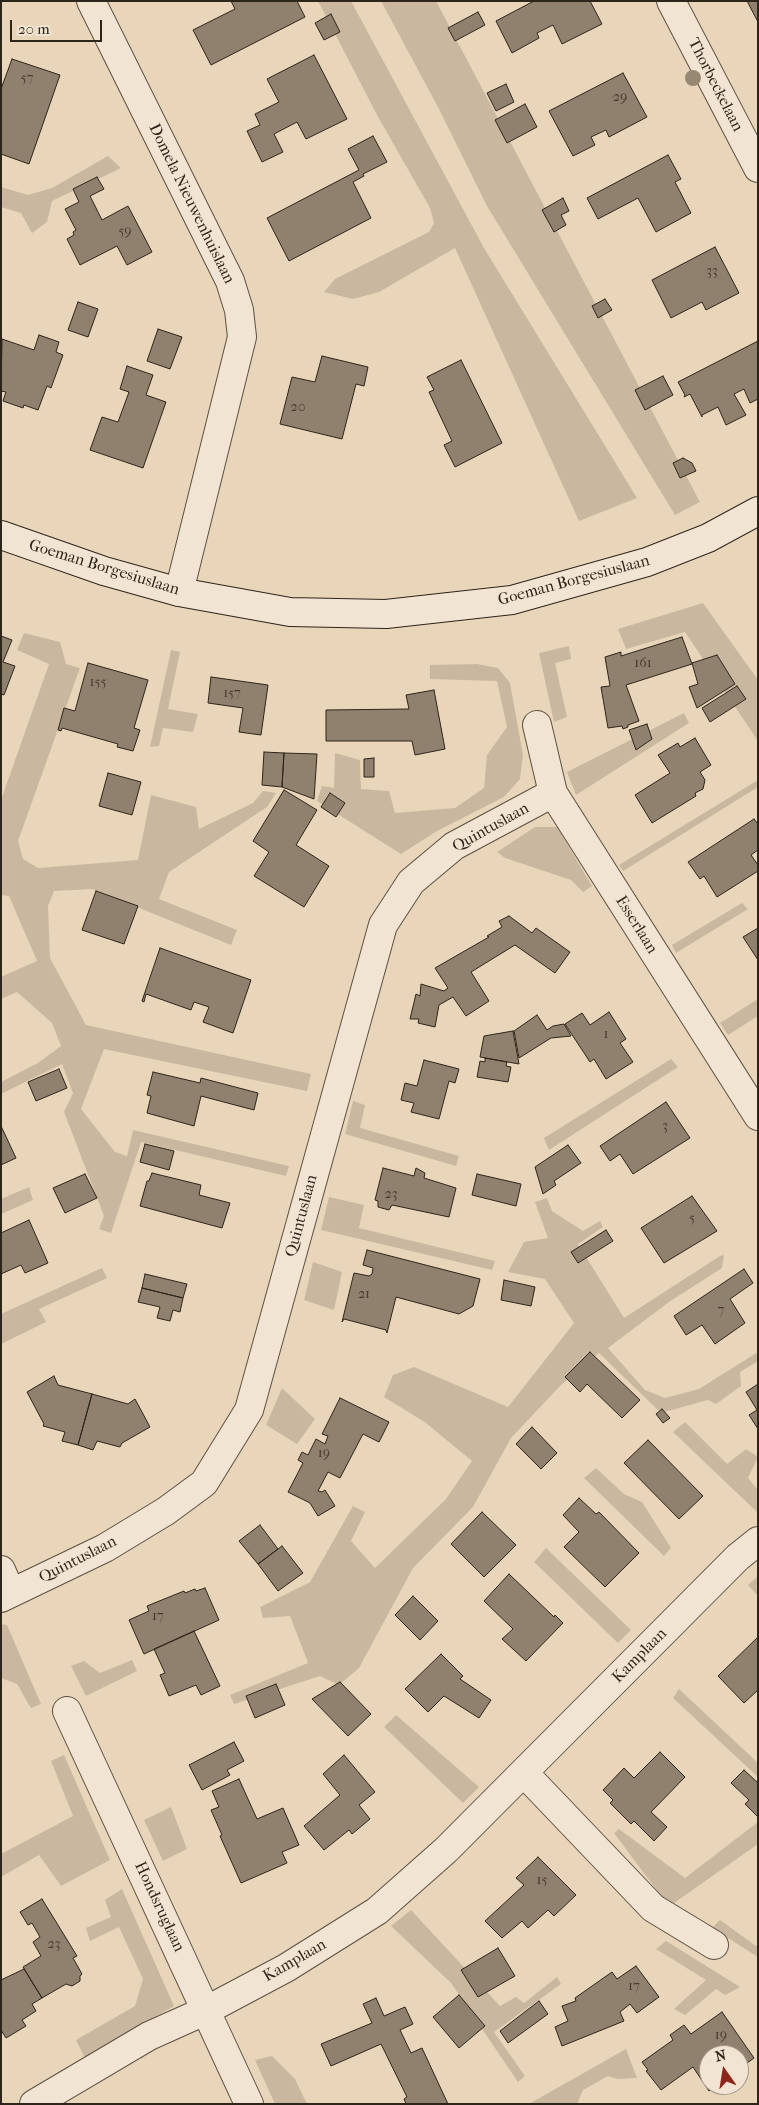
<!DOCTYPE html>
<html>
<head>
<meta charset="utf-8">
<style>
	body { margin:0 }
	#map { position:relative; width:759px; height:2105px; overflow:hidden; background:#e9d6ba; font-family:"IM FELL French Canon",serif }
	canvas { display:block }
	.frame { position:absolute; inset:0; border:2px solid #2d241a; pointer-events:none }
	.north { position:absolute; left:699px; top:2045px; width:50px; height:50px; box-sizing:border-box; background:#f1e4d2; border:1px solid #a39788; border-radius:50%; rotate:347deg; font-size:14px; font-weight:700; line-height:20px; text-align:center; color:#2d241a }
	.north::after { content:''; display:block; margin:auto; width:18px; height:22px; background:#8f2418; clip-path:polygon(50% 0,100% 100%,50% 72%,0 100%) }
	.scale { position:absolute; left:10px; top:20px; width:92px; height:22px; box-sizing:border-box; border:2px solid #2d241a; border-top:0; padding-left:6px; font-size:15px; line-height:18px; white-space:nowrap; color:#2d241a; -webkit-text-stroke:4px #f1e4d2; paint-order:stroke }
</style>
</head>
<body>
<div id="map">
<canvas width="759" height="2105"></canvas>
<div class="frame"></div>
<div class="north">N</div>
<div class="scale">20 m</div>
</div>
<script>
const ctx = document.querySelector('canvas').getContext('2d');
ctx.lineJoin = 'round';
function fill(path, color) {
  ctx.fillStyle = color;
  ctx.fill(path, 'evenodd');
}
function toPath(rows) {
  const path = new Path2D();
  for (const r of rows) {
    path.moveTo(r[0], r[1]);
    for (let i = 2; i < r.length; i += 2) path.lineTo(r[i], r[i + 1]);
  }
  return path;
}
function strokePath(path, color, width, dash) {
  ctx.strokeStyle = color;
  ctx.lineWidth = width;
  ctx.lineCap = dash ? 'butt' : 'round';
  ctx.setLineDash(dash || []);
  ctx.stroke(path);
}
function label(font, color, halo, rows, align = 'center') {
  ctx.font = font + ' "IM FELL French Canon",serif';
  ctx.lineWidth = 4;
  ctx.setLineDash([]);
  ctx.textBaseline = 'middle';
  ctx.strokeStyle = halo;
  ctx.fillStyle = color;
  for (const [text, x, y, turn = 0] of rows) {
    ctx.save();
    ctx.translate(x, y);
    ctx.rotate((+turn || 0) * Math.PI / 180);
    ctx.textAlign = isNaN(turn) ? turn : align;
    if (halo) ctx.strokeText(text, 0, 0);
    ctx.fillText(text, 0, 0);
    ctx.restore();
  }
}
const green = toPath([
	[318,1,351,1,484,248,637,498,579,521,455,248,379,292,353,299,324,292,335,279,429,232,434,223,430,208,377,115],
	[381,1,436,1,700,502,675,515,487,206,439,109],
	[108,156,121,168,52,201,47,222,32,233,21,213,1,207,1,187,28,195,52,188],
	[703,603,758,680,758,741,685,632,626,649,618,629],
	[24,633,60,642,66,664,80,668,18,841,23,859,38,868,138,860,151,795,196,807,199,829,253,803,263,791,276,793,267,807,169,872,159,899,237,930,231,945,92,889,54,891,48,906,50,958,86,1025,311,1074,307,1091,104,1049,81,1109,115,1152,127,1156,133,1130,289,1166,286,1176,141,1142,111,1233,99,1229,104,1216,64,1112,73,1093,62,1064,1,1094,1,1082,38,1063,61,1046,52,1023,17,992,1,999,1,977,37,961,9,896,1,895,1,800,49,664,17,650],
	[569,646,571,659,555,663,567,717,554,722,539,653],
	[171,650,180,652,168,709,198,714,193,732,163,728,159,746,150,747],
	[477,664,498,668,510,683,523,755,520,779,504,797,437,831,401,854,317,801,322,786,334,788,335,753,360,760,361,789,389,791,395,813,455,808,484,788,487,755,507,727,497,681,430,679,430,665],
	[684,713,689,723,576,795,567,772],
	[758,780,758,787,623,871,619,865],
	[535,827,557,827,592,886,583,892,571,880,505,858,497,852],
	[742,903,748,909,676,953,672,945],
	[758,999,758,1016,728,1035,720,1023],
	[671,1059,678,1067,549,1150,544,1138],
	[353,1101,365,1105,360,1128,459,1156,456,1166,345,1134],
	[29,1187,33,1200,1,1214,1,1199],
	[329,1197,364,1205,359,1228,495,1261,492,1270,321,1230],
	[547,1198,552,1211,583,1231,600,1221,603,1227,578,1244,624,1318,720,1256,724,1255,722,1268,669,1302,608,1348,645,1390,665,1398,699,1389,758,1352,758,1361,740,1372,741,1386,716,1404,708,1400,661,1413,599,1353,561,1385,511,1438,473,1507,413,1568,359,1668,339,1685,320,1676,234,1704,230,1695,308,1663,290,1616,263,1618,260,1607,310,1582,353,1506,365,1512,351,1541,375,1568,446,1499,472,1461,426,1423,384,1397,393,1375,414,1367,508,1407,574,1323,545,1279,508,1272,524,1242,548,1238,535,1202],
	[313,1262,342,1272,334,1310,304,1300],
	[102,1268,107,1278,39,1309,46,1322,1,1344,1,1314],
	[282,1388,315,1419,297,1444,266,1425],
	[685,1422,727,1464,746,1449,758,1457,748,1478,758,1490,758,1513,673,1432],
	[596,1468,624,1494,642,1502,671,1548,664,1556,584,1478],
	[546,1548,631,1630,618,1643,534,1562],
	[758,1576,758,1596,748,1585],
	[1,1624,7,1625,41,1704,31,1708,17,1684,1,1678],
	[132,1660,137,1671,86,1696,71,1666,84,1661,100,1673],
	[679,1689,758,1763,758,1777,673,1698],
	[396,1715,479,1787,463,1803,384,1727],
	[64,1755,110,1860,61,1886,39,1855,1,1877,1,1854,73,1816,51,1761],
	[171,1807,187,1849,163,1861,144,1820],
	[758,1822,758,1844,674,1903,661,1896,614,1833,619,1829,685,1878],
	[122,1889,174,2006,85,2058,76,2040,135,2006,143,1979,119,1927,90,1941,86,1928,111,1917,105,1900],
	[411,1910,500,2006,516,1997,524,2003,557,1977,561,1984,494,2032,525,2076,518,2082,451,1983,391,1926],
	[720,1920,756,1946,758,1945,758,1957,712,1928],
	[666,1941,740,1987,725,1995,716,1989,685,2015,674,2009,706,1980,656,1949],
	[626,2049,637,2078,617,2079,608,2076,583,2090,577,2104,529,2104],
	[272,2056,295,2079,307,2104,275,2104,255,2060]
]);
const building = toPath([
	[231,1,297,1,305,17,211,65,193,30,235,9,231,1],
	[534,1,590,1,602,24,562,44,553,25,537,33,539,38,512,53,496,21,534,1],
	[747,1,758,1,758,22,747,1],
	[478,12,485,25,455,41,448,28,478,12],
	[331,14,340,32,324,40,315,23,331,14],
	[314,55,347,119,306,139,297,122,274,134,283,152,262,162,247,131,260,125,255,114,279,102,267,79,314,55],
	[12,59,60,75,29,164,1,154,1,89,12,59],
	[623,73,647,117,609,137,606,130,591,137,595,145,573,156,549,111,623,73],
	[506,84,514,102,496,111,487,93,506,84],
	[525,104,537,127,507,143,495,120,525,104],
	[373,136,387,162,363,174,364,176,353,182,371,218,289,261,267,218,359,170,348,149,373,136],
	[668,155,681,179,675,182,691,213,656,232,638,198,598,219,587,198,668,155],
	[97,177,104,189,90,196,102,220,128,206,152,252,127,265,117,246,80,265,67,239,74,235,73,232,76,230,65,209,79,202,73,189,97,177],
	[563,198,569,211,561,215,566,225,554,232,542,210,563,198],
	[715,247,739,293,706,310,702,302,671,318,652,280,715,247],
	[605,299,612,310,598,318,592,306,605,299],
	[78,302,98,309,88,337,68,330,78,302],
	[158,329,182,337,170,369,147,361,158,329],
	[39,335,59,342,56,352,63,355,51,388,47,386,38,410,24,405,23,408,3,401,6,392,1,391,2,339,34,350,39,335],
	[758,341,758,399,750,403,744,389,734,394,746,415,726,425,718,407,702,415,702,417,690,394,684,397,685,395,678,382,758,341],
	[322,356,368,367,364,386,356,384,342,439,280,424,292,377,315,382,322,356],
	[461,360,502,443,455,467,444,445,452,441,429,392,434,390,427,377,461,360],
	[127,366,153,375,146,395,166,402,143,468,90,450,102,417,118,422,129,392,120,389,127,366],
	[663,376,673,395,645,410,635,390,663,376],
	[683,458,692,463,696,471,680,478,673,463,683,458],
	[1,636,12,640,3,662,15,666,4,695,1,694,1,636],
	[682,637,692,664,626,685,639,721,628,725,628,727,623,729,622,726,608,728,601,687,610,686,605,657,621,652,621,656,682,637],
	[717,655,735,684,697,708,689,687,698,684,692,663,717,655],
	[88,663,148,680,134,728,140,730,133,751,117,747,118,744,62,728,61,731,58,730,64,708,75,711,88,663],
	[211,677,268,685,261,735,239,732,243,708,208,703,211,677],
	[737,686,746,699,710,722,702,708,737,686],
	[434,690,445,749,415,755,412,741,326,741,326,710,409,709,406,695,434,690],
	[647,724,652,739,636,750,629,730,647,724],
	[695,738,711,765,700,772,705,780,703,789,695,793,696,796,652,823,635,795,670,773,658,755,678,743,680,747,695,738],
	[264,752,284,753,282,787,262,785,264,752],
	[284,753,317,754,314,799,282,787,284,753],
	[374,758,374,777,364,777,364,759,374,758],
	[108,773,141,782,132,815,99,806,108,773],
	[284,790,317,810,296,845,329,866,304,907,254,876,269,852,253,841,284,790],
	[330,793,345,803,336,817,321,807,330,793],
	[754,819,758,824,758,850,751,855,758,865,758,871,717,897,704,876,700,879,688,862,754,819],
	[96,891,138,906,124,944,82,930,96,891],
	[509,916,532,933,536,928,570,952,555,973,515,945,471,972,489,1001,466,1016,453,997,439,1005,435,1027,418,1023,419,1019,410,1019,416,994,420,996,421,984,444,991,448,988,435,968,489,937,487,936,502,927,499,921,509,916],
	[758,928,758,960,743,937,758,928],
	[160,948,251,980,233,1033,203,1022,209,1007,194,1002,191,1010,146,994,144,1002,142,1001,160,948],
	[609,1012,626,1039,620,1043,633,1062,606,1079,594,1059,590,1062,565,1024,582,1013,590,1025,609,1012],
	[537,1015,547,1030,553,1026,564,1024,571,1036,551,1038,519,1058,514,1031,537,1015],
	[513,1031,519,1064,480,1057,484,1036,513,1031],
	[485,1058,507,1062,506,1066,511,1067,508,1082,477,1077,480,1061,485,1062,485,1058],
	[424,1060,459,1069,455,1083,449,1081,439,1119,411,1112,414,1103,401,1100,405,1083,417,1086,424,1060],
	[59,1069,67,1088,36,1101,28,1082,59,1069],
	[153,1072,200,1083,201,1078,258,1093,254,1110,201,1096,194,1126,147,1113,151,1096,147,1095,153,1072],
	[666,1102,690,1138,633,1174,620,1154,610,1161,600,1146,666,1102],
	[1,1126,16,1158,1,1165,1,1126],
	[145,1144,174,1151,169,1170,140,1162,145,1144],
	[568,1145,581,1163,554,1181,556,1185,543,1194,535,1167,568,1145],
	[383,1168,414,1176,416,1168,425,1173,424,1178,456,1188,449,1217,392,1205,389,1210,378,1207,378,1201,375,1200,383,1168],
	[152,1173,201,1185,199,1195,230,1203,222,1228,140,1206,147,1181,149,1181,152,1173],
	[85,1174,97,1198,65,1213,53,1188,85,1174],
	[477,1174,521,1184,516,1206,472,1195,477,1174],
	[692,1196,717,1231,664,1263,641,1228,692,1196],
	[29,1220,48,1263,25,1273,21,1265,1,1274,1,1233,29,1220],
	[606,1230,613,1241,578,1263,571,1252,606,1230],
	[367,1250,480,1279,473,1306,459,1314,396,1297,387,1333,386,1330,344,1319,342,1322,354,1273,369,1276,372,1274,373,1268,363,1265,367,1250],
	[744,1269,753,1283,730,1299,745,1323,715,1344,702,1325,686,1335,674,1316,744,1269],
	[145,1274,187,1284,183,1298,142,1288,145,1274],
	[504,1280,535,1287,531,1306,501,1300,504,1280],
	[142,1288,183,1298,180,1312,173,1310,170,1321,157,1318,160,1307,138,1302,142,1288],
	[590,1352,640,1400,622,1418,587,1384,580,1392,565,1377,590,1352],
	[54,1376,58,1385,92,1394,78,1445,62,1441,65,1432,43,1426,44,1424,27,1392,54,1376],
	[758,1384,758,1429,749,1415,757,1410,746,1392,758,1384],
	[92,1394,128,1404,135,1399,150,1427,122,1443,120,1447,97,1441,93,1450,78,1445,92,1394],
	[340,1398,389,1422,379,1442,363,1434,340,1478,328,1472,318,1491,322,1492,325,1490,335,1506,318,1516,310,1503,288,1492,303,1463,298,1460,302,1452,308,1455,316,1439,325,1444,328,1436,322,1434,340,1398],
	[662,1409,670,1418,663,1423,656,1414,662,1409],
	[532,1427,557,1453,541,1469,516,1444,532,1427],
	[648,1440,703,1496,679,1519,624,1463,648,1440],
	[579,1498,596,1514,599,1512,639,1553,605,1587,564,1547,579,1532,563,1515,579,1498],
	[482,1512,516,1545,484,1577,451,1544,482,1512],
	[260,1525,278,1549,258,1564,239,1541,260,1525],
	[282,1546,303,1573,278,1591,258,1564,282,1546],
	[509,1574,554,1617,555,1615,563,1623,526,1661,502,1639,513,1629,484,1601,509,1574],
	[205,1588,219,1620,144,1654,129,1620,149,1611,147,1606,184,1591,185,1593,195,1589,196,1591,205,1588],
	[413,1596,438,1621,420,1640,395,1615,413,1596],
	[194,1631,220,1686,201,1695,196,1685,169,1696,160,1675,165,1673,154,1649,194,1631],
	[758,1637,758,1690,744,1703,718,1676,758,1637],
	[441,1654,463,1676,460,1679,491,1700,479,1718,444,1696,428,1712,405,1689,441,1654],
	[340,1682,371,1714,348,1736,312,1699,340,1682],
	[276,1684,285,1705,255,1718,246,1696,276,1684],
	[234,1742,244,1761,227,1770,230,1775,202,1790,189,1765,234,1742],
	[660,1752,685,1777,651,1812,667,1827,654,1841,634,1821,631,1824,610,1803,613,1800,603,1790,624,1768,634,1778,660,1752],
	[344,1755,375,1792,359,1805,370,1819,352,1834,349,1830,324,1850,304,1826,340,1795,323,1774,344,1755],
	[744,1770,758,1783,758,1817,745,1804,749,1800,731,1783,744,1770],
	[239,1779,257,1819,283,1808,299,1845,282,1852,287,1863,241,1883,220,1836,222,1835,211,1810,219,1807,212,1791,239,1779],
	[538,1857,576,1895,554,1916,548,1910,528,1928,522,1921,502,1938,485,1921,524,1885,516,1878,538,1857],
	[42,1899,77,1956,73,1958,82,1974,80,1976,80,1981,72,1986,66,1984,42,1998,23,1967,41,1956,33,1942,40,1937,32,1923,28,1925,20,1912,42,1899],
	[498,1948,515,1976,478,1997,461,1970,498,1948],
	[636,1966,659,1997,637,2013,630,2004,620,2012,624,2021,562,2046,555,2027,568,2021,562,2006,576,2001,575,1998,612,1972,617,1979,636,1966],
	[24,1969,42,1998,32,2004,36,2011,22,2020,26,2026,6,2038,1,2030,1,1980,24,1969],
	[459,1995,485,2026,459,2048,433,2017,459,1995],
	[376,1998,384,2016,405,2007,413,2024,400,2030,411,2053,422,2048,448,2104,406,2104,404,2099,407,2097,381,2044,331,2066,321,2044,372,2023,363,2004,376,1998],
	[539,2001,548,2014,508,2043,500,2031,539,2001],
	[722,2012,754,2058,739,2069,739,2055,709,2055,709,2085,717,2085,709,2091,693,2067,661,2090,646,2071,648,2070,642,2062,673,2040,670,2035,684,2025,691,2034,722,2012]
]);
const street = toPath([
	[91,1,230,281,239,310,242,337,179,592],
	[671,1,758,168],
	[537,725,553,793,758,1116],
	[1,1570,11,1593],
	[1,1598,105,1548,166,1511,204,1483,249,1410,383,925,411,882,454,846,553,793],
	[67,1711,249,2104],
	[525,1774,653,1908,714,1945],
	[34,2104,149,2036,207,2010,286,1968,377,1911,446,1850,738,1557,758,1541]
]);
const secondary = toPath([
	[1,535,104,571,179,592,290,612,386,614,512,600,647,562,708,538,758,511]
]);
const trees = [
	[693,78]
];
const numberNames = [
	["57",27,79],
	["29",620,98],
	["59",125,232],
	["33",712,272],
	["20",298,408],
	["161",643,664],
	["155",98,683],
	["157",232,694],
	["1",606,1035],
	["3",665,1127],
	["23",391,1195],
	["5",692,1219],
	["21",364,1295],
	["7",721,1311],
	["19",324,1454],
	["17",158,1617],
	["15",542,1881],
	["23",54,1945],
	["17",634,1987],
	["19",721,2036]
];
const streetNames = [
	["Thorbeckelaan",715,85,63],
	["Domela Nieuwenhuislaan",191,204,64],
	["Goeman Borgesiuslaan",104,568,17],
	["Goeman Borgesiuslaan",574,581,-15],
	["Quintuslaan",491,828,-29],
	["Esserlaan",636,925,58],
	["Quintuslaan",302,1216,-75],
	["Quintuslaan",78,1560,-27],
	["Kamplaan",640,1656,-45],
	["Hondsruglaan",159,1907,65],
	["Kamplaan",295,1961,-30]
];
fill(green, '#c9b89f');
fill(building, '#8f816d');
strokePath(building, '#2d241a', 1);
strokePath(street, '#5c5042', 30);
strokePath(secondary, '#2d241a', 30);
strokePath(street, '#f1e4d2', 28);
strokePath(secondary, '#f1e4d2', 28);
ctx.fillStyle = '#978874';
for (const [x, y] of trees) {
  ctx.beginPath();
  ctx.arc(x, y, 8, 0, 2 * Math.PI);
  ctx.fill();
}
label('14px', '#463b2f', null, numberNames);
label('16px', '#2d241a', '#f1e4d2', streetNames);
</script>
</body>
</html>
